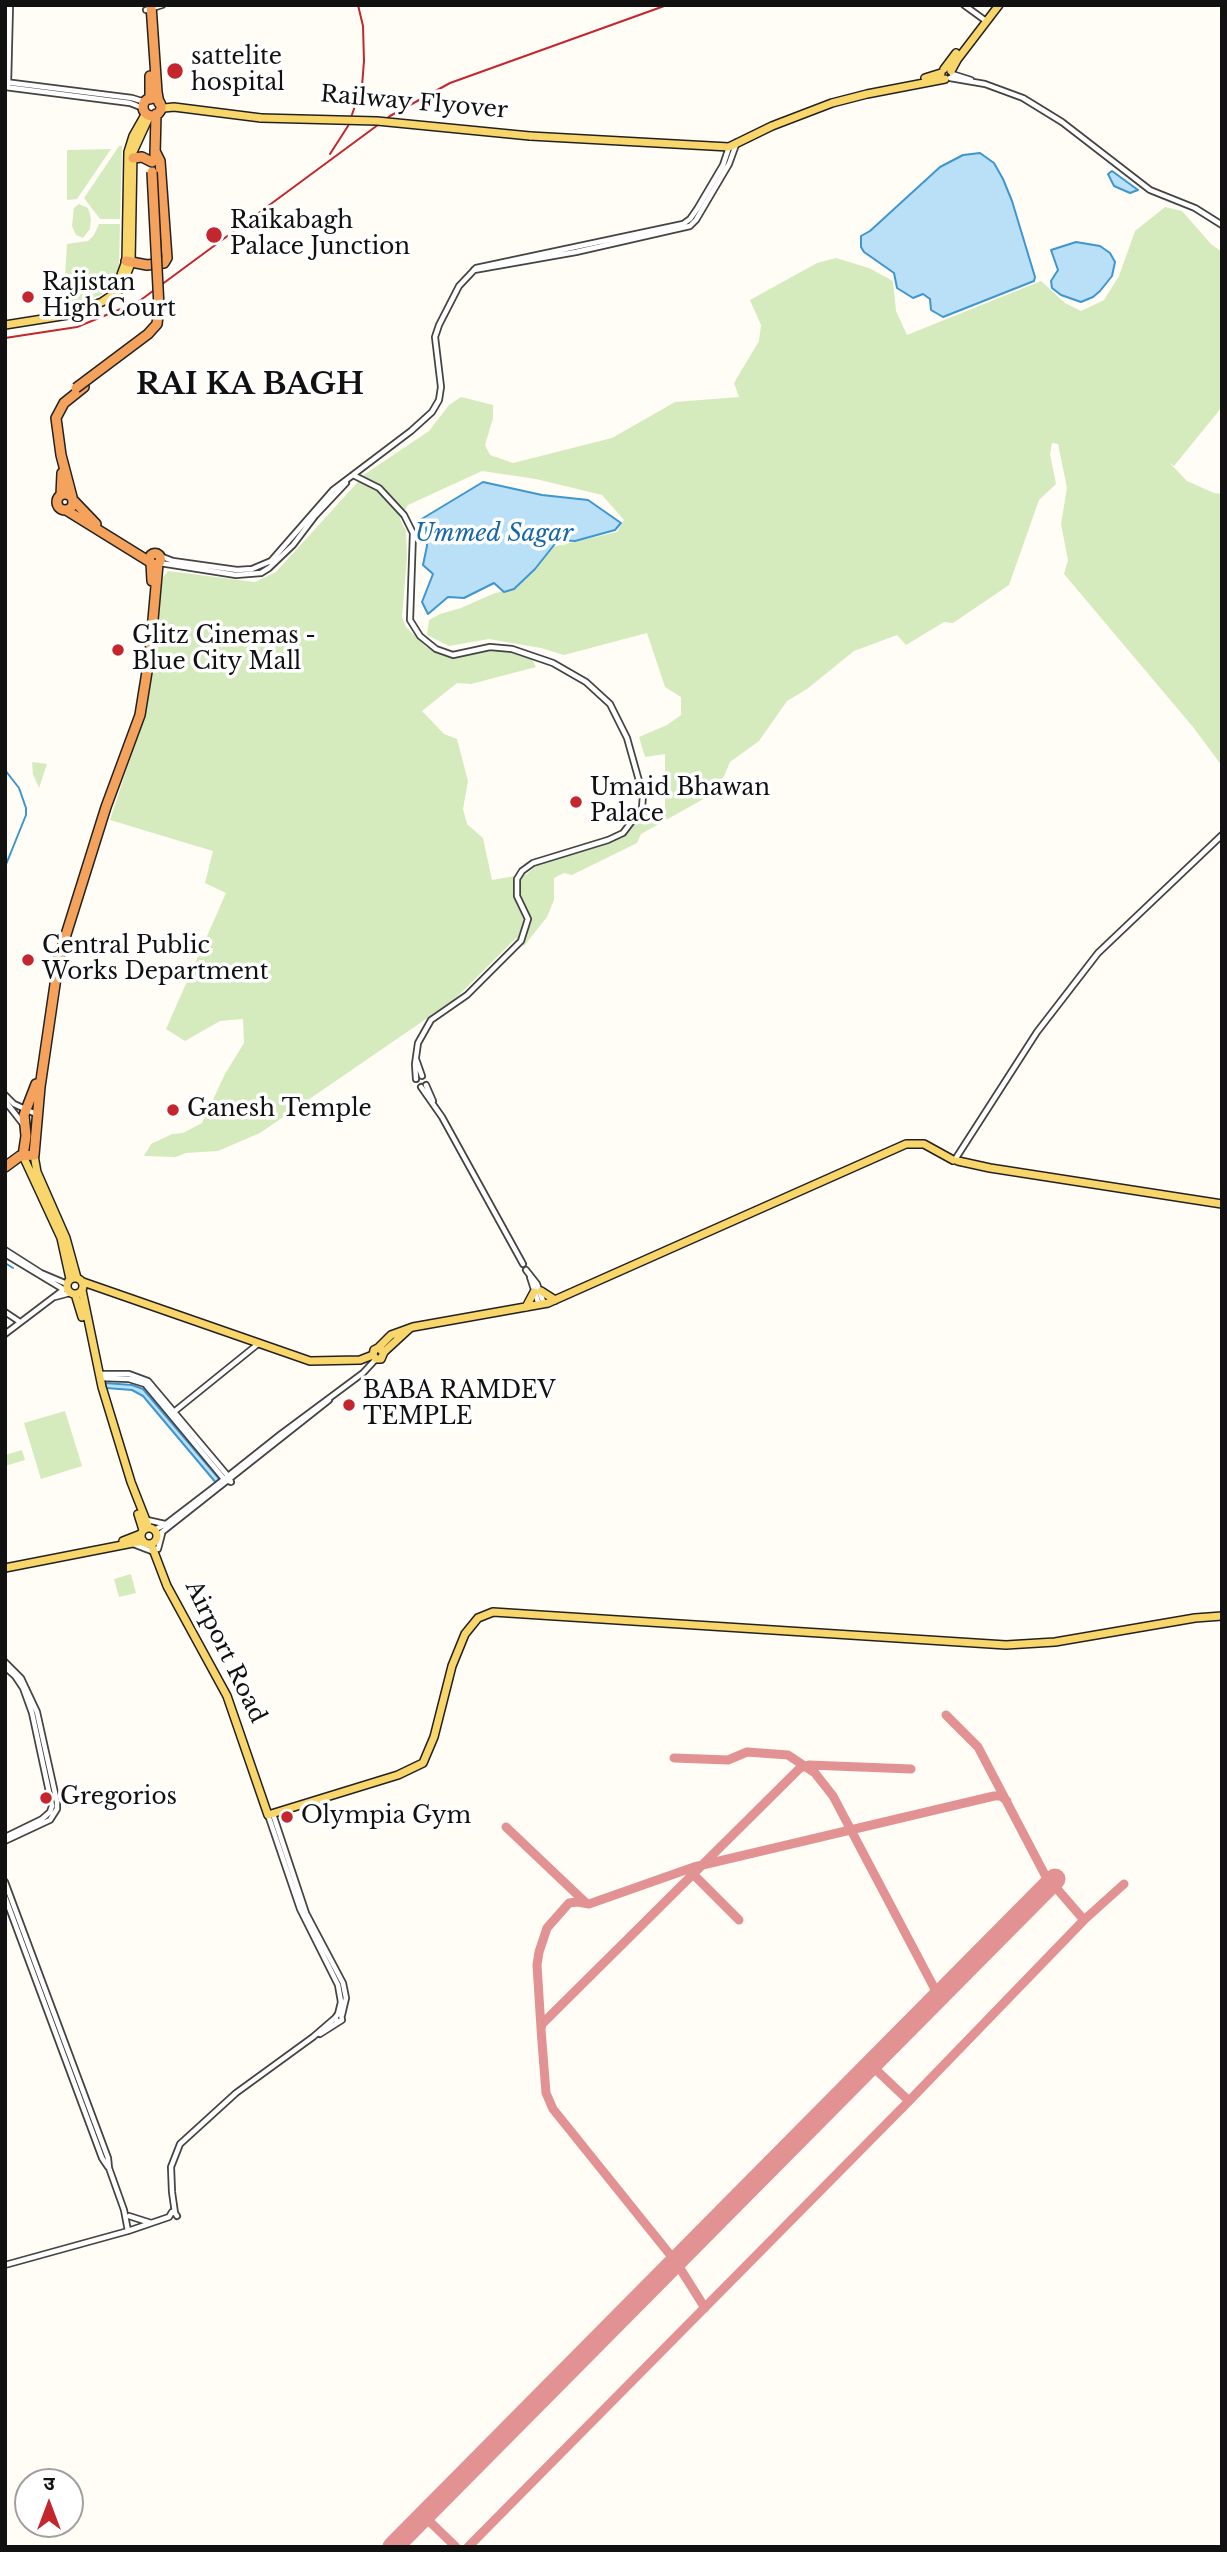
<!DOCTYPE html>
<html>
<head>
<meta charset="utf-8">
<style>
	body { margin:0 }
	#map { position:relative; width:1227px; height:2552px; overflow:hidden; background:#fffdf5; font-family:"Libre Baskerville","Noto Sans Devanagari",serif }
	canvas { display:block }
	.frame { position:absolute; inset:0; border:7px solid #111; pointer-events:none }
	.north { position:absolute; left:14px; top:2468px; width:70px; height:70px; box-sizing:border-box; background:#fff; border:2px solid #a0a0a0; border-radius:50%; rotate:0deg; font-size:19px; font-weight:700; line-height:28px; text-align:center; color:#111 }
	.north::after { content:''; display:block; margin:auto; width:24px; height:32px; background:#c4262e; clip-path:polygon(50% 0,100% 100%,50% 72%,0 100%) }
</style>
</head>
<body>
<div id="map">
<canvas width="1227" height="2552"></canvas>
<div class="frame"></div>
<div class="north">उ</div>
</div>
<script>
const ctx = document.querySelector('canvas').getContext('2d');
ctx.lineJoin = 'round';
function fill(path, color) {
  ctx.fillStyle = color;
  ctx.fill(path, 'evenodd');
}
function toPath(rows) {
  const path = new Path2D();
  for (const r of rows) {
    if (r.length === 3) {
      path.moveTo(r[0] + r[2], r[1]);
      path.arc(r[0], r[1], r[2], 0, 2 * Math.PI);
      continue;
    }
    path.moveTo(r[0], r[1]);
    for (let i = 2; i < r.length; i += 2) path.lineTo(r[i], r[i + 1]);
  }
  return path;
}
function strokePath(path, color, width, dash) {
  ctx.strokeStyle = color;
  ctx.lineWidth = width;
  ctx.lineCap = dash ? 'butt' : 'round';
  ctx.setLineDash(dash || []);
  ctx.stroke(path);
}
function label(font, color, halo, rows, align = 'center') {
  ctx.font = font + ' "Libre Baskerville",serif';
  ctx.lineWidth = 7;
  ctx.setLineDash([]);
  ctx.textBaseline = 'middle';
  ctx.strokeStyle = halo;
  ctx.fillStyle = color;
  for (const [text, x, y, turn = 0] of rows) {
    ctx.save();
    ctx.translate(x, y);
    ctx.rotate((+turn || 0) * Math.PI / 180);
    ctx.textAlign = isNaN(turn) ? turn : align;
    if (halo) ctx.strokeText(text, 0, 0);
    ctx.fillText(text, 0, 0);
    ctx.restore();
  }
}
const green = toPath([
	[119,146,122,146,120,219,100,219,84,198],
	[111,149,77,199,67,200,67,150],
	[79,204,88,208,91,218,90,229,83,238,76,235,72,226,74,208],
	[1165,207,1182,211,1211,244,1222,252,1222,407,1174,466,1169,462,1187,481,1214,493,1222,494,1222,766,1193,727,1064,574,1068,560,1061,524,1067,488,1058,444,1052,443,1050,454,1056,484,1039,500,1009,585,953,623,944,622,906,645,897,635,854,651,807,689,787,701,759,741,730,762,724,776,707,797,641,834,637,843,572,875,564,873,554,878,554,900,547,917,524,946,516,938,455,999,260,1133,218,1151,186,1153,176,1157,144,1156,151,1144,172,1134,183,1133,202,1123,225,1074,244,1043,243,1019,220,1021,185,1041,166,1029,226,893,205,883,213,851,110,820,146,711,163,577,168,571,255,582,276,572,365,474,429,431,449,405,461,397,493,405,493,418,485,445,490,455,513,463,612,438,675,402,739,397,734,383,759,341,761,325,750,300,817,263,836,258,869,268,893,281,896,311,907,335,1041,281,1065,303,1081,311,1104,300,1119,276,1135,231],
	[482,471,536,479,602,495,624,520,617,532,552,547,533,572,514,589,495,593,461,608,440,614,429,620,427,635,449,646,489,639,541,648,564,655,647,633,665,687,681,697,681,715,667,725,639,737,645,757,665,754,665,807,641,815,624,835,594,848,537,865,527,874,492,880,483,838,467,824,463,809,468,781,457,739,444,734,422,711,457,683,471,684,536,667,530,656,501,650,445,655,426,647,406,627,402,617,407,557,406,531,400,519,408,505],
	[99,224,120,224,119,269,116,280,101,295,63,308,67,244,88,241,94,235],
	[32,762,47,764,39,788,33,774],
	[65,1411,82,1466,41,1479,24,1423],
	[22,1450,25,1460,5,1466,5,1455],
	[131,1574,136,1593,119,1597,114,1579]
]);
const water = toPath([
	[980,153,994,163,1003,179,1012,201,1035,277,1034,281,943,317,931,310,930,299,923,294,913,298,897,288,894,273,864,252,861,247,861,236,870,231,940,167,963,155,980,153],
	[1112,171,1138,190,1130,193,1114,186,1108,174,1112,171],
	[1076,242,1100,246,1110,253,1115,262,1112,276,1100,291,1093,297,1081,302,1061,295,1052,288,1051,281,1058,270,1051,250,1076,242],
	[483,482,542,495,588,500,621,523,615,530,575,541,558,540,535,569,514,589,504,592,494,583,464,598,448,597,428,614,422,602,433,574,423,565,427,546,426,526,420,520,483,482],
	[105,1383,132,1385,143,1389,221,1481,217,1484,143,1396,132,1390,106,1388,105,1383]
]);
const stream = toPath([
	[5,770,19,788,26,808,26,815,5,867],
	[5,1263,13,1268]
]);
const taxiway = toPath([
	[946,1715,978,1747,1045,1875,1084,1920],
	[674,1758,728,1760,747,1752,788,1755,815,1773,833,1796,939,1997],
	[506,1827,586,1903],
	[693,1874,739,1920],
	[541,2028,537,1965,539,1952,547,1928,569,1903,578,1902,589,1904,694,1867,994,1796,1001,1796,1007,1801],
	[871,2065,909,2101],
	[705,2308,676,2262,553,2109,546,2093,541,2029,542,2024,800,1768,809,1765,911,1769],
	[424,2516,456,2547],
	[468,2547,909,2101,1084,1920,1124,1884]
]);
const runway = toPath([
	[393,2547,1055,1879]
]);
const minor = toPath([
	[964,5,986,21],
	[146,10,162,5],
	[5,70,7,5],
	[952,74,971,80],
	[950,78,985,84,1023,98,1062,122,1150,190,1195,208,1222,225],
	[5,82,132,98,145,102],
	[8,85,10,5],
	[5,87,130,103,143,108],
	[474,270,576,252,690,226,696,220,729,164,737,142],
	[353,475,379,488,404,515,413,533,410,620,420,636,436,649,453,655,490,647,512,649,553,663,586,682,610,704,627,738,643,795,642,808,623,833,608,840,533,863,522,871,517,879,517,896,528,919,521,941,467,995,431,1020,418,1043,415,1064,416,1079],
	[160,556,173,561,237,570,252,569,271,561,333,490,411,431,432,412,439,400,441,387,435,337,439,325,459,286,476,268,683,224,690,219,697,209,723,165,729,147],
	[160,563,236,575,261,573,269,568,293,545,315,516,346,483],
	[416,1059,422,1076],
	[426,1085,433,1101],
	[421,1087,442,1117,523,1264],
	[5,1095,14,1104,36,1114],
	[5,1101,23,1124],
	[956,1158,1037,1032,1098,953,1222,835],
	[5,1250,41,1273,67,1284],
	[5,1254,63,1289],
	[526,1270,537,1284,544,1304],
	[530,1277,539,1305],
	[55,1297,70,1293],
	[5,1312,20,1322],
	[5,1334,67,1287],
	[99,1374,129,1374,148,1381,228,1476,231,1482,224,1479,145,1384,129,1379,100,1378],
	[175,1411,258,1344],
	[147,1520,165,1524],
	[154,1530,166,1524,213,1488,281,1434,363,1373,376,1359],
	[157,1536,329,1400],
	[133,1544,154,1552],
	[158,1549,162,1534],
	[5,1662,21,1678,37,1712,57,1802,57,1809,50,1820,5,1841],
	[5,1667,15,1676,23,1688,32,1713,52,1806,50,1812,42,1819,5,1837],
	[273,1814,306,1913,343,1983,346,1998,342,2015],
	[268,1815,300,1909,338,1985,341,2002,338,2014,335,2018,338,2022],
	[5,1882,108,2158,109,2168,124,2210,128,2231],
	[5,1897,102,2158,108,2167],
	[320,2034,342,2020,341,2014],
	[175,2213,172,2192,171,2167,180,2144,236,2093,313,2037,335,2018],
	[129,2216,151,2223],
	[5,2265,128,2231,169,2217,172,2212,175,2213,177,2216]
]);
const major = toPath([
	[944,69,956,53],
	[951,71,957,60,999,5],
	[925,78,941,73],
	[159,112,164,108,174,107,261,118],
	[530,136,729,147,772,126,832,103,867,94,945,79],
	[117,286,126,261,128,152,133,136,146,113],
	[5,325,68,315,102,302,121,289,131,263,133,152,150,115],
	[34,1155,37,1172,66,1238,77,1278],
	[23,1156,61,1238,70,1279],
	[958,1161,990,1168,1222,1204],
	[75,1286,8],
	[83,1282,310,1361,360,1360,373,1355,374,1350,378,1348,384,1352,381,1359,376,1359,373,1355],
	[82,1290,102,1387,131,1482,149,1528],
	[541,1291,555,1300],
	[75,1294,82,1317],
	[526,1307,534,1292],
	[378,1348,391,1335,413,1327,548,1303,906,1144,924,1144,953,1160],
	[384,1352,409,1329],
	[138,1514,143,1530],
	[149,1536,8],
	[123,1541,141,1534],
	[151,1544,167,1586,227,1696,268,1815,398,1775,423,1763,434,1737,452,1666,465,1634,478,1618,493,1612,1006,1645,1055,1642,1195,1618,1222,1616],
	[5,1568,143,1541]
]);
const highway = toPath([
	[151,5,157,92,159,103],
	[150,76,150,99],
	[152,107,9],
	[155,155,156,114],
	[133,158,142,157,152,162],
	[126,261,147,265,164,263,167,258,160,161,155,151],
	[65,502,8],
	[61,495,62,473],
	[72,497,61,455,56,418,64,403,84,387],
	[73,500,96,524],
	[66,510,150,562],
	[155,559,5.5],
	[151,563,152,581],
	[23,1156,26,1136,24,1115,36,1084],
	[5,1167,20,1156,34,1155,40,1087,59,957,106,807,140,715,150,653,158,564]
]);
const rail = toPath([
	[330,154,348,126,362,86,364,61,363,26,358,5],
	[5,338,77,327,138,302,390,116,450,83,667,5]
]);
const majorBridge = toPath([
	[261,118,377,121,530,136]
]);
const highwayBridge = toPath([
	[76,388,148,334,157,324,159,307,152,172]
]);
const markers = [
	[175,71,9,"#c4262e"],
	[214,235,9,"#c4262e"],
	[28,297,7,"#c4262e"],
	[118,650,7,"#c4262e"],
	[576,802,7,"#c4262e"],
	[28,960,7,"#c4262e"],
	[173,1110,7,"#c4262e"],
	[349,1405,7,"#c4262e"],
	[46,1798,7,"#c4262e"],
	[287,1817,7,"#c4262e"]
];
const poiNames = [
	["sattelite",191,58],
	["hospital",191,84],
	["Raikabagh",230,222],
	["Palace Junction",230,248],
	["Rajistan",42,284],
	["High Court",42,310],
	["Glitz Cinemas -",132,637],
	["Blue City Mall",132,663],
	["Umaid Bhawan",590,789],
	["Palace",590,815],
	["Central Public",42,947],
	["Works Department",42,973],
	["Ganesh Temple",187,1110],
	["BABA RAMDEV",363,1392],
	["TEMPLE",363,1418],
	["Gregorios",60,1798],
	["Olympia Gym",301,1817]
];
const streetNames = [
	["Railway Flyover",414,103,5],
	["Airport Road",225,1652,64]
];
const waterNames = [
	["Ummed Sagar",494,534]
];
const districtNames = [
	["RAI KA BAGH",250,386]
];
fill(green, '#d5ebbd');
fill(water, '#b9e0f7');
strokePath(water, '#3f96cf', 2);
strokePath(stream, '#3f96cf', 2);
strokePath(taxiway, '#e29292', 9);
strokePath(runway, '#e29292', 21);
strokePath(minor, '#444', 8);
strokePath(major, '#222', 10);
strokePath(highway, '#222', 12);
strokePath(minor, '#fff', 4.5);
strokePath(major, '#f9d66b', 7);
strokePath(highway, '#f5a25d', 9);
strokePath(rail, '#c4262e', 2);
strokePath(majorBridge, '#222', 10, []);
strokePath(highwayBridge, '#222', 12, []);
strokePath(majorBridge, '#f9d66b', 7);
strokePath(highwayBridge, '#f5a25d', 9);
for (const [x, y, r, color] of markers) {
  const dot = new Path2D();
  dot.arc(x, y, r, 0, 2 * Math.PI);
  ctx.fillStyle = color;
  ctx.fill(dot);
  strokePath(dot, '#fff', 2.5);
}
label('23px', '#111', '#fff', poiNames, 'left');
label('23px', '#111', '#fff', streetNames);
label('italic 24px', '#1768a6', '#fff', waterNames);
label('bold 30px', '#111', '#fff', districtNames);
</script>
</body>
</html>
